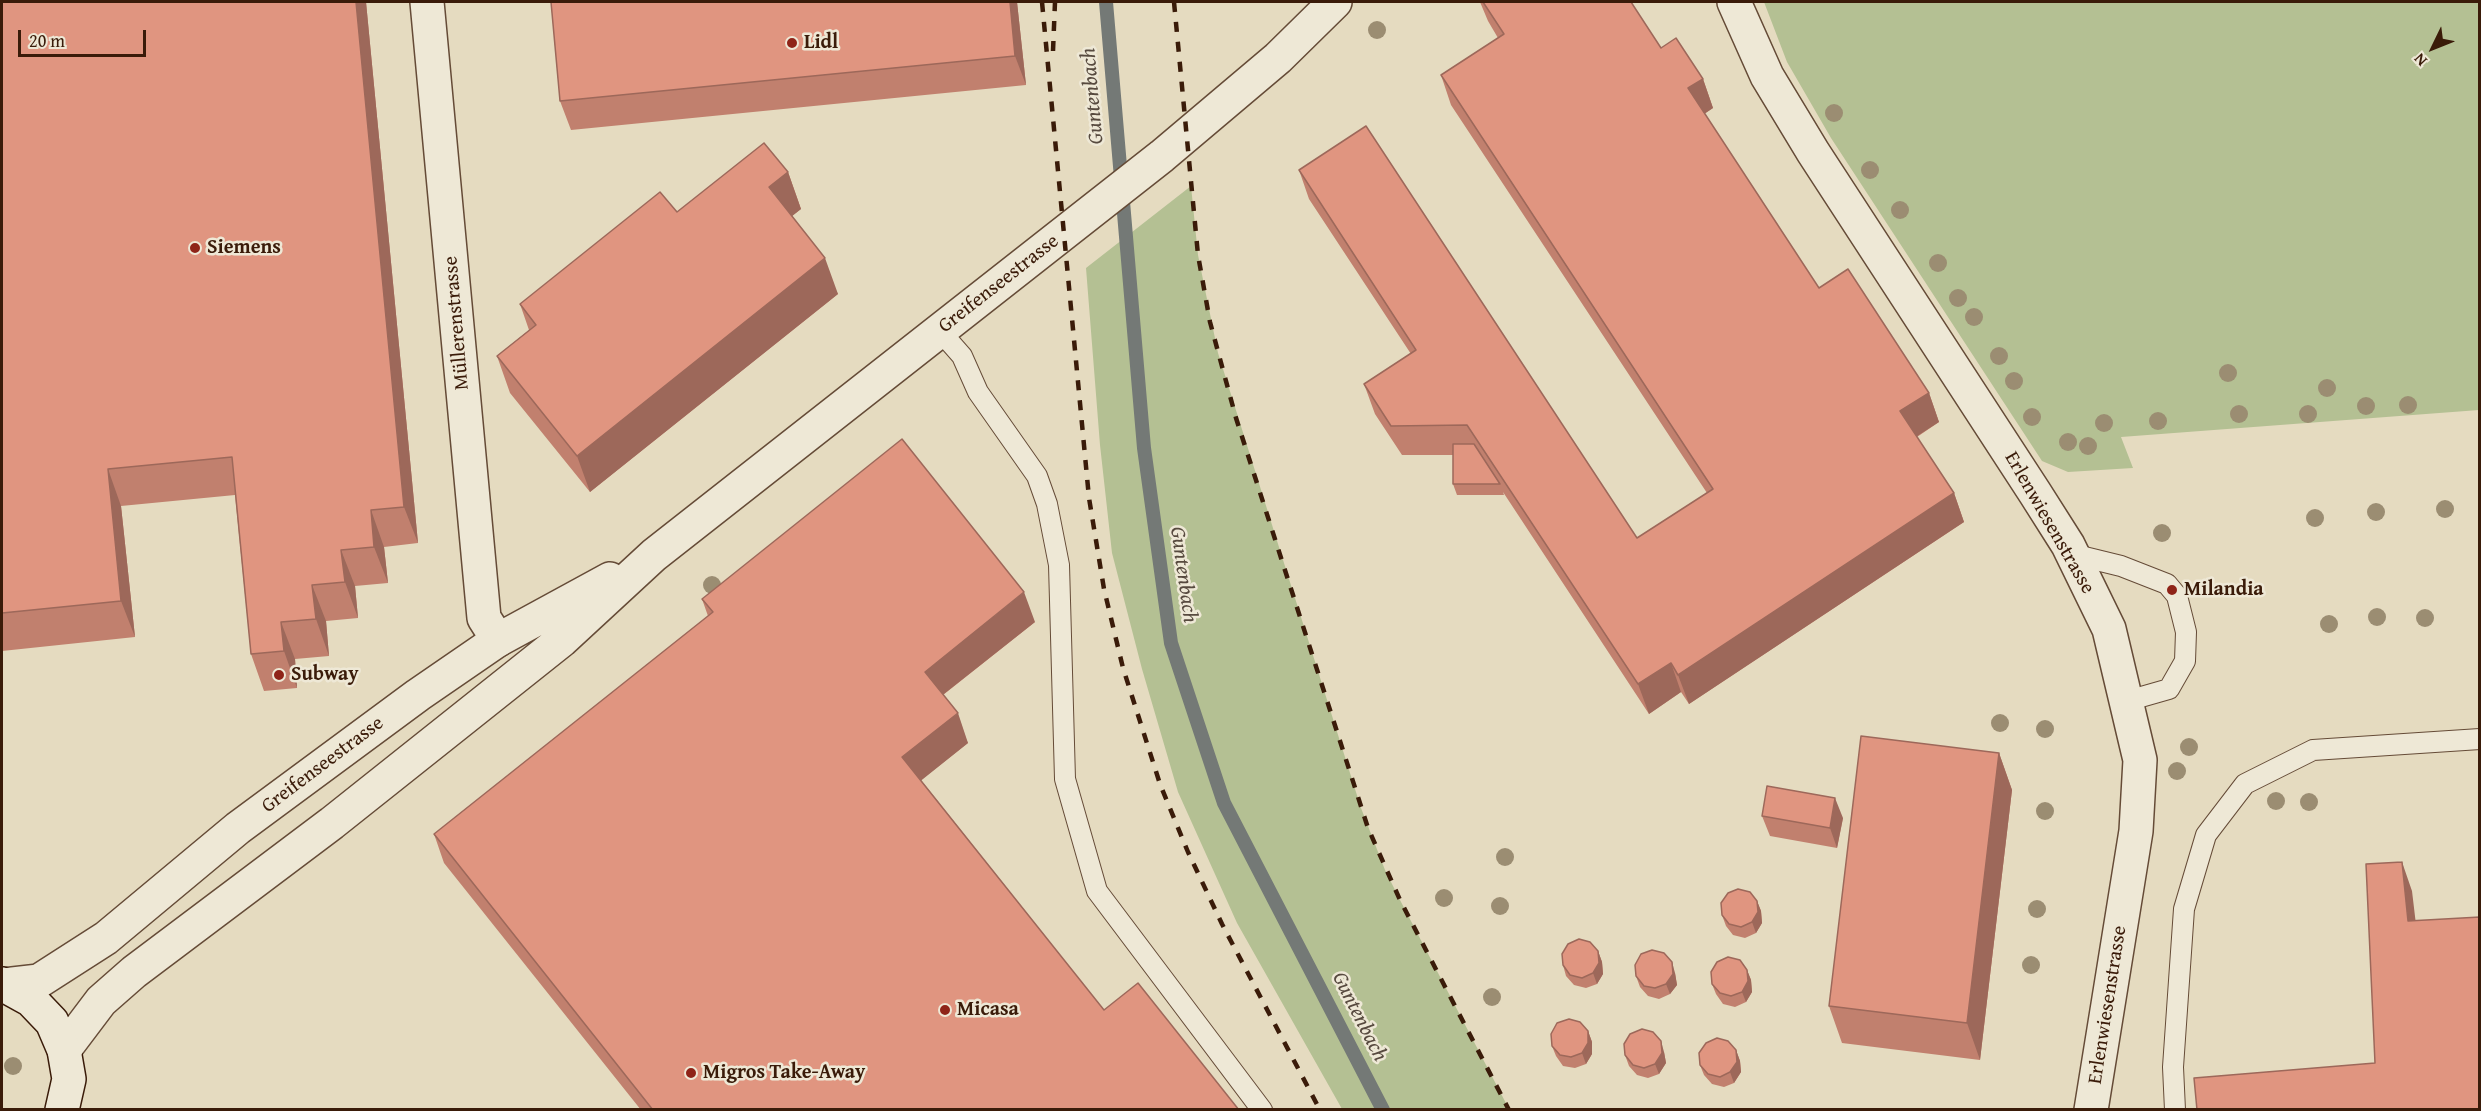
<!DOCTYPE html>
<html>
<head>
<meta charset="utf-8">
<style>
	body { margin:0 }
	#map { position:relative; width:2481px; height:1111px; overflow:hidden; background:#e5dbc0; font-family:"Gentium Book Plus",serif }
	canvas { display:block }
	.frame { position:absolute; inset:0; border:3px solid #3a1b09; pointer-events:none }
	.north { position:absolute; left:2403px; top:18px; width:60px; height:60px; -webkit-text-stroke:4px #eee8d6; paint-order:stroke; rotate:227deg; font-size:16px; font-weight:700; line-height:24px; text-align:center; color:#3a1b09 }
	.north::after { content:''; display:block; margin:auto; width:21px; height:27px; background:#3a1b09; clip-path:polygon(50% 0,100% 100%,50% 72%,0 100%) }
	.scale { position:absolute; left:18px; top:30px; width:128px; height:27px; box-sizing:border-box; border:3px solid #3a1b09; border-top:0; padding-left:8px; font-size:18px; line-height:21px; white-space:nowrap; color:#3a1b09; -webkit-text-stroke:4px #eee8d6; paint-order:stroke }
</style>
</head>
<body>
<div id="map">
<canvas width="2481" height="1111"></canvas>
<div class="frame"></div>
<div class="north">N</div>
<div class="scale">20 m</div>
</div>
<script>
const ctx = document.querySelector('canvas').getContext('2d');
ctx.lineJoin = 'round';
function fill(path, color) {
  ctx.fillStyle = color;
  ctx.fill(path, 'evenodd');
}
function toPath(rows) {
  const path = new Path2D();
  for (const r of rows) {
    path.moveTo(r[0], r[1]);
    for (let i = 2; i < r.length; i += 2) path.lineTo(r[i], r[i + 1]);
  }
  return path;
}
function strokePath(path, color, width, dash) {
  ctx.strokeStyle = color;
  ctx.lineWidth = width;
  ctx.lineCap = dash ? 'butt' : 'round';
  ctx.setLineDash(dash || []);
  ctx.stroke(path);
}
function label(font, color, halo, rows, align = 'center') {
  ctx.font = font + ' "Gentium Book Plus",serif';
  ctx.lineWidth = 5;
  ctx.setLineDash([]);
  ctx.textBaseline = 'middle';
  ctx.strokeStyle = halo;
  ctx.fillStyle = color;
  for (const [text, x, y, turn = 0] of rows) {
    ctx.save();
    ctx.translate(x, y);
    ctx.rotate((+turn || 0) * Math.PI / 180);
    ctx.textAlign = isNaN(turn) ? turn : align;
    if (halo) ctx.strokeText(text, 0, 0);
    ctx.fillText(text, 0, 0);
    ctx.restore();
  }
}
const green = toPath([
	[1764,2,2479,2,2479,410,2121,437,2133,468,2068,472,2042,461,1831,138,1787,62],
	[1191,186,1198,255,1218,353,1361,808,1385,870,1400,900,1509,1109,1342,1109,1237,923,1178,792,1142,669,1112,553,1100,445,1086,268]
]);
const stream = toPath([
	[1106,2,1144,448,1171,643,1224,803,1383,1110]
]);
const service = toPath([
	[940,331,962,356,978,392,1037,476,1047,504,1059,565,1065,779,1097,891,1262,1110],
	[2072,554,2121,566,2167,584,2177,596,2186,632,2185,661,2169,689,2127,701],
	[2175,1110,2173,1067,2184,909,2206,835,2245,784,2313,750,2480,739]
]);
const minor = toPath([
	[427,2,484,618,498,640],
	[1734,2,1767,76,1813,152,2035,493,2068,545,2109,629,2140,760,2136,831,2091,1110]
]);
const tertiary = toPath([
	[4,985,39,981,106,938,238,828,418,695,498,640,610,579],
	[64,1050,101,1001,134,972,332,823,464,718,562,640,654,555,1162,156,1278,58,1335,2]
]);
const secondary = toPath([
	[2,984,31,1000,52,1022,64,1050,69,1079,62,1110]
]);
const rail = toPath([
	[1042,2,1089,498,1104,589,1123,668,1160,784,1188,852,1222,924,1320,1110],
	[1174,2,1198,255,1210,322,1236,418,1368,828,1400,900,1509,1110],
	[1053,51,1055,2]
]);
const trees = [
	[1377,30],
	[1834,113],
	[1870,170],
	[1900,210],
	[1938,263],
	[1958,298],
	[1974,317],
	[1999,356],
	[2228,373],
	[2014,381],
	[2327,388],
	[2408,405],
	[2366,406],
	[2239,414],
	[2308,414],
	[2032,417],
	[2158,421],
	[2104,423],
	[2068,442],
	[2088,446],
	[2445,509],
	[2376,512],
	[2315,518],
	[2162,533],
	[712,585],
	[2377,617],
	[2425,618],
	[2329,624],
	[2000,723],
	[2045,729],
	[2189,747],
	[2177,771],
	[2276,801],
	[2309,802],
	[2045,811],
	[1505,857],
	[1444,898],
	[1500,906],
	[2037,909],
	[2031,965],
	[1492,997],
	[13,1066]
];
const wall = toPath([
	[2,2,366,2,418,543,384,547,388,583,355,586,358,618,326,621,329,656,295,659,297,688,264,691,251,654,235,495,121,506,135,637,2,651],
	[551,2,1017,2,1026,85,571,130,560,101],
	[1480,2,1631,2,1661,48,1703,79,1713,108,1704,114,1819,288,1929,393,1939,422,1917,437,1954,493,1964,522,1689,704,1681,692,1649,714,1503,492,1504,495,1457,495,1453,484,1453,455,1402,455,1375,414,1364,384,1411,354,1309,199,1299,170,1637,538,1707,493,1451,105,1441,75,1498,38,1488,21],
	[788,172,801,209,792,216,838,294,590,492,510,393,497,356,529,330,520,304,677,212],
	[702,599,1035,622,943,695,968,743,921,780,1104,1010,1239,1110,641,1110,444,863,434,834,708,616],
	[1999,753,2012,790,1980,1060,1842,1043,1829,1006],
	[1762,816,1843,818,1837,848,1770,836],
	[1757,901,1761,911,1762,923,1756,933,1745,938,1733,935,1726,926,1722,915],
	[1598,951,1602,962,1603,974,1597,984,1586,988,1574,985,1566,976,1563,965],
	[1747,970,1751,980,1752,992,1746,1002,1735,1007,1723,1004,1716,994,1712,984],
	[1675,973,1677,985,1670,994,1659,999,1648,996,1640,987,1636,976],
	[1588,1031,1592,1042,1592,1054,1586,1064,1575,1068,1563,1066,1556,1056,1552,1046],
	[1736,1050,1740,1061,1741,1072,1734,1083,1724,1087,1712,1084,1704,1075,1700,1065],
	[1664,1052,1666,1063,1659,1074,1648,1078,1637,1075,1629,1066,1625,1055]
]);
const shadedWall = toPath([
	[356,2,366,2,418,543,404,507],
	[1010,2,1017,2,1026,85,1015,56],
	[1703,79,1713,108,1698,118,1688,88],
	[788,172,801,209,782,224,769,187],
	[825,258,838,294,590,492,577,456],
	[1929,393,1939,422,1911,440,1900,411],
	[108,469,121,506,135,637,121,601],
	[1954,493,1964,522,1689,704,1678,675],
	[371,510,384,547,388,583,374,547],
	[341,550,355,586,358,618,345,582],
	[312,585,326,621,329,656,316,619],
	[1024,592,1035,622,935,701,925,672],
	[281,622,295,659,297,688,284,651],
	[1671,663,1681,692,1649,714,1638,684],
	[958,713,968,743,913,787,902,757],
	[1999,753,2012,790,1980,1060,1967,1023],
	[1835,798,1843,818,1837,848,1830,828],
	[2402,862,2412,891,2419,950,2408,921],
	[1757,901,1761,911,1762,923,1756,933,1752,922],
	[1598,951,1602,962,1603,974,1597,984,1593,973],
	[1672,962,1675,973,1677,985,1670,994,1666,984],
	[1747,970,1751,980,1752,992,1746,1002,1742,992],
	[1588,1031,1592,1042,1592,1054,1586,1064,1582,1053],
	[1661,1041,1664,1052,1666,1063,1659,1074,1655,1064],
	[1736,1050,1740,1061,1741,1072,1734,1083,1730,1072]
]);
const building = toPath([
	[2,2,356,2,404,507,371,510,374,547,341,550,345,582,312,585,316,619,281,622,284,651,251,654,232,457,108,469,121,601,2,613,2,2],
	[551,2,1010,2,1015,56,560,101,551,2],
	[1483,2,1631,2,1661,48,1676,38,1703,79,1688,88,1819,288,1848,269,1929,393,1900,411,1954,493,1678,675,1671,663,1638,684,1467,425,1391,426,1364,384,1416,350,1299,170,1366,126,1637,538,1713,489,1441,75,1504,34,1483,2],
	[764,143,788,172,769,187,825,258,577,456,497,356,536,325,520,304,660,192,677,212,764,143],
	[902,439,1024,592,925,672,958,713,902,757,1104,1010,1138,983,1239,1110,653,1110,434,834,713,612,702,599,902,439],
	[1453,444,1474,444,1500,484,1453,484,1453,444],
	[1861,736,1999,753,1967,1023,1829,1006,1861,736],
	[1767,786,1835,798,1830,828,1762,816,1767,786],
	[2402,862,2408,921,2480,917,2480,1110,2197,1110,2194,1078,2375,1063,2366,864,2402,862],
	[1738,889,1750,892,1757,901,1758,912,1752,922,1741,927,1729,924,1722,915,1721,903,1728,893,1738,889],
	[1579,939,1590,942,1598,951,1599,963,1593,973,1582,978,1570,975,1563,965,1562,954,1568,944,1579,939],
	[1652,950,1664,953,1672,962,1673,974,1666,984,1655,988,1644,986,1636,976,1635,965,1641,954,1652,950],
	[1728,957,1740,960,1747,970,1748,981,1742,992,1731,996,1720,993,1712,984,1711,972,1717,962,1728,957],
	[1569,1019,1580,1022,1588,1031,1588,1043,1582,1053,1571,1057,1560,1055,1552,1046,1551,1034,1557,1023,1569,1019],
	[1642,1029,1653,1032,1661,1041,1662,1053,1655,1064,1644,1068,1633,1065,1625,1055,1624,1044,1630,1034,1642,1029],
	[1717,1038,1728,1041,1736,1050,1737,1062,1730,1072,1720,1077,1708,1074,1700,1065,1699,1053,1706,1043,1717,1038]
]);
const markers = [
	[792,43,6,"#8f2418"],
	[195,248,6,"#8f2418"],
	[2172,590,6,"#8f2418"],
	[279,675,6,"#8f2418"],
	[945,1010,6,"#8f2418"],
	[691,1073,6,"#8f2418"]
];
const poiNames = [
	["Lidl",804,43],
	["Siemens",207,248],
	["Milandia",2184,590],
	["Subway",291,675],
	["Micasa",957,1010],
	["Migros Take-Away",703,1073]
];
const streetNames = [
	["Greifenseestrasse",999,284,-38],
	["Müllerenstrasse",457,323,-95],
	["Erlenwiesenstrasse",2049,523,60],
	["Greifenseestrasse",323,765,-37],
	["Erlenwiesenstrasse",2108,1005,-81]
];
const waterNames = [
	["Guntenbach",1093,96,-95],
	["Guntenbach",1183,575,82],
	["Guntenbach",1359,1017,63]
];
fill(green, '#b4c093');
strokePath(stream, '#747976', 14);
strokePath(service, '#654b37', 22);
strokePath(minor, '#654b37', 36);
strokePath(tertiary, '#654b37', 36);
strokePath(secondary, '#3a1b09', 36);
strokePath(service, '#eee8d6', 20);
strokePath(minor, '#eee8d6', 33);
strokePath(tertiary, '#eee8d6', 33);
strokePath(secondary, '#eee8d6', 33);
strokePath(rail, '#3a1b09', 4.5, [10, 10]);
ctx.fillStyle = '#9b8d72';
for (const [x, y] of trees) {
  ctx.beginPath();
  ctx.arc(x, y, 9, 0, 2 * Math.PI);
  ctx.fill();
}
fill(wall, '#c1806e');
fill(shadedWall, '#9d685a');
fill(building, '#e09580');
strokePath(building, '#9d685a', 1.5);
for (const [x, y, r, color] of markers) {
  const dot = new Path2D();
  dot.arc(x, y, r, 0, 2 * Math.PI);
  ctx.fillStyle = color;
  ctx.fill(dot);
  strokePath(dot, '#eee8d6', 2);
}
label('bold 20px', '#3a1b09', '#eee8d6', poiNames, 'left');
label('20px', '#3a1b09', '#eee8d6', streetNames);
label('italic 21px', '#574a3f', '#eee8d6', waterNames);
</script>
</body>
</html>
